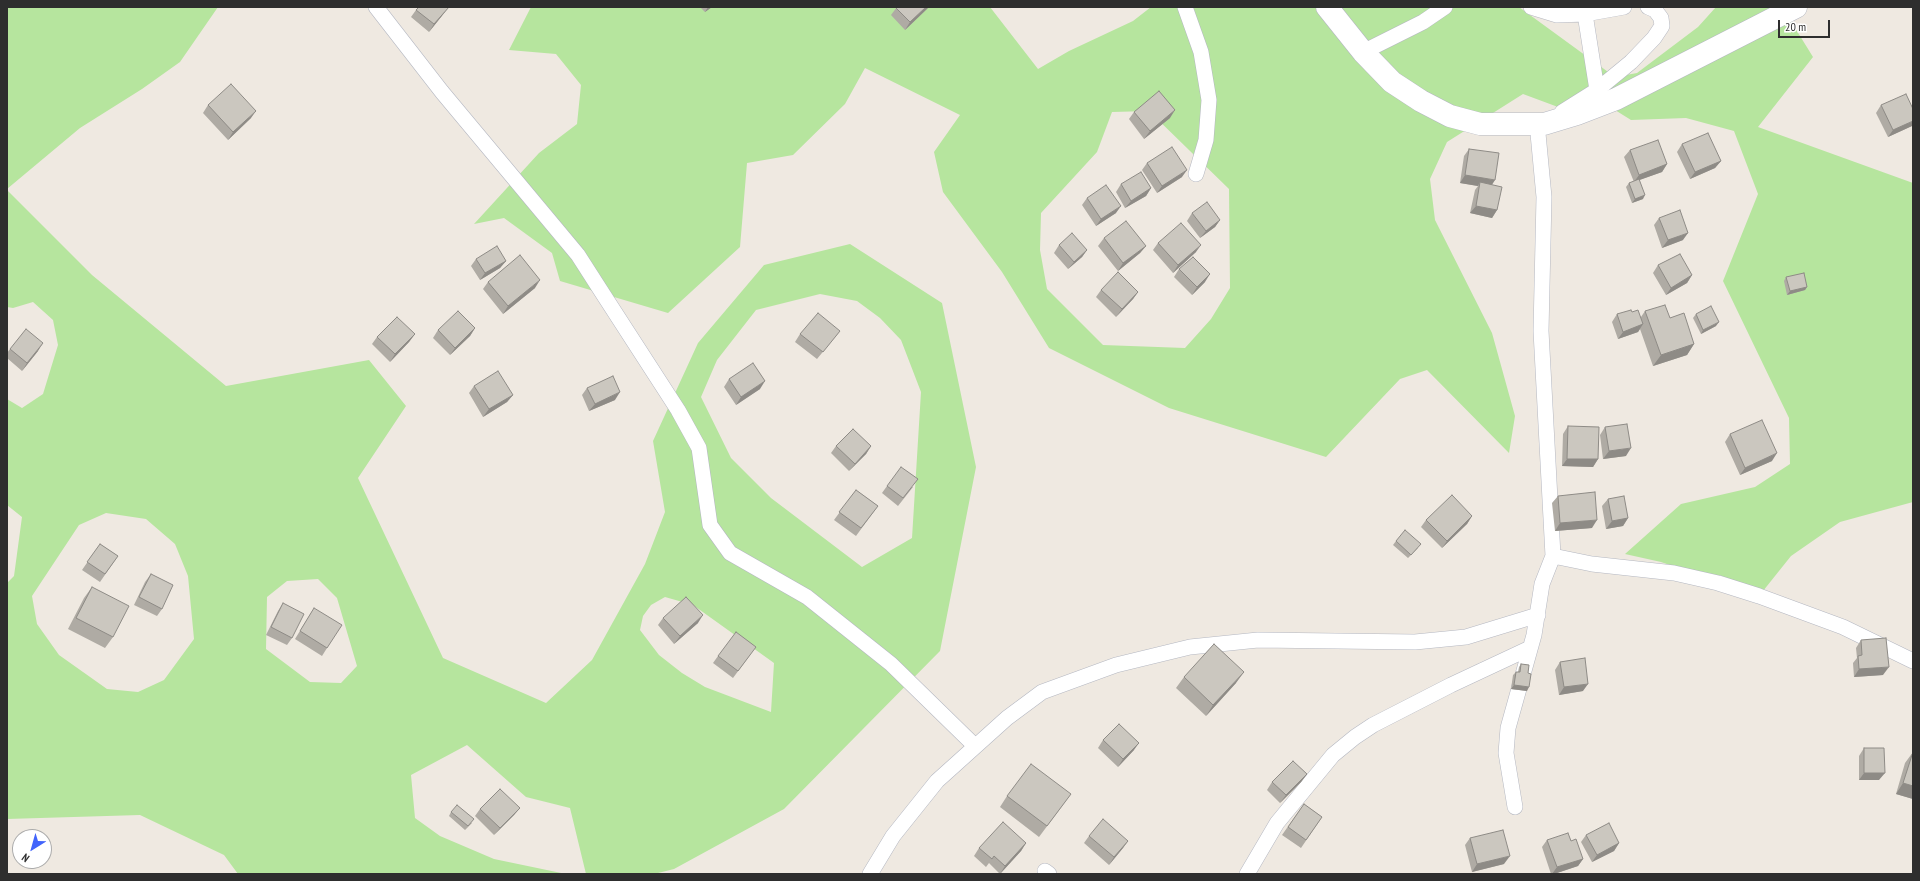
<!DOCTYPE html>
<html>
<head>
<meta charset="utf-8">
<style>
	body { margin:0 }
	#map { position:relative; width:1920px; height:881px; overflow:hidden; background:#efe9e1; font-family:"PT Sans Narrow",sans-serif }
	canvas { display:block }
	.frame { position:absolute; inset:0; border:8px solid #2e2e2e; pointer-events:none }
	.north { position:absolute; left:12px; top:829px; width:40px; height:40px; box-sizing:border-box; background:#fff; border:1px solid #ababab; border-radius:50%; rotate:217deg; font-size:11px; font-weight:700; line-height:16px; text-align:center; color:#2e2e2e }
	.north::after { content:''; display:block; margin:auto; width:14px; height:18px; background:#4264fb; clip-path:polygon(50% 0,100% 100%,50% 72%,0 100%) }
	.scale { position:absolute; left:1778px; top:20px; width:52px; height:18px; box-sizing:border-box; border:2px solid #2e2e2e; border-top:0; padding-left:5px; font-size:12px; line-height:14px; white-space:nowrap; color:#2e2e2e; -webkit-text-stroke:3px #fff; paint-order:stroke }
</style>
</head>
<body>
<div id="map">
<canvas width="1920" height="881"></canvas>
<div class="frame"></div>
<div class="north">N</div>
<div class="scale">20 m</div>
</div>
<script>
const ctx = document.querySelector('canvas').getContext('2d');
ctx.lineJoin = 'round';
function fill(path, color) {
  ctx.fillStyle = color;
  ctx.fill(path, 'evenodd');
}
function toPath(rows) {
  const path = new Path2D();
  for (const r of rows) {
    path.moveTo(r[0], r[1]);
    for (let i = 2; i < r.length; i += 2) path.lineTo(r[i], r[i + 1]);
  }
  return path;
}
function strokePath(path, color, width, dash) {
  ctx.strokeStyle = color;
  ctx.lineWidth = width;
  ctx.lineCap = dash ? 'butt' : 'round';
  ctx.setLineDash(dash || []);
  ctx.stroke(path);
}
const green = toPath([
	[7,7,218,7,180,62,142,89,80,128,7,189],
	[531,7,990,7,1038,69,1069,51,1133,21,1151,7,1519,7,1615,77,1637,73,1698,27,1716,7,1793,7,1792,23,1813,57,1758,127,1913,183,1913,502,1840,522,1791,556,1759,596,1661,562,1625,554,1681,504,1755,487,1790,464,1789,418,1723,281,1758,194,1734,131,1686,118,1631,120,1599,100,1558,107,1523,94,1447,142,1430,179,1435,220,1492,333,1515,416,1509,453,1427,370,1400,379,1326,457,1169,408,1049,348,1002,272,943,192,934,152,960,115,865,68,845,104,793,155,747,163,740,247,668,313,560,281,552,253,504,218,474,224,539,153,577,124,581,85,556,54,509,50],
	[1149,111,1229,189,1230,288,1211,319,1185,348,1103,345,1047,289,1040,250,1041,213,1097,152,1112,112],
	[7,190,92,275,226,386,369,360,406,406,358,478,443,658,546,703,592,660,645,564,665,512,653,441,698,343,764,265,850,244,942,303,976,467,940,651,784,809,674,869,654,874,586,874,570,808,526,797,467,745,411,775,415,818,440,836,494,859,566,874,238,874,224,855,140,815,7,819,7,583,14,576,22,517,7,505,7,399,22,408,43,394,58,345,53,320,33,302,13,308,7,307],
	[820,294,857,301,880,318,901,340,921,392,912,538,862,567,771,498,731,458,701,397,717,360,756,310],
	[106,513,146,519,175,544,188,576,194,639,164,680,138,692,107,689,59,655,37,624,32,596,79,525],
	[318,579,337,598,357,666,341,683,310,682,266,649,267,597,287,581],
	[665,597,693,605,774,663,771,712,705,687,682,673,659,655,640,630,643,616,651,605]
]);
const street = toPath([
	[376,7,442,92,578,255,603,294,678,410,699,448,710,525,730,553,807,597,891,664,975,746],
	[1185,7,1201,52,1209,100,1206,140,1196,174],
	[1531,7,1557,15,1585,14,1624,7],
	[1585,14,1597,90],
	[1363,52,1423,22,1445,7],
	[1562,112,1597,90,1631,62,1654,38,1662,26,1661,18,1655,10,1648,7],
	[1553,556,1592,564,1674,573,1718,583,1759,596,1843,627,1913,661],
	[1515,807,1506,753,1508,728,1534,635,1542,584,1553,556,1541,331,1544,197,1537,123],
	[1045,871,1049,874],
	[870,874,893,836,937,781,1007,718,1042,692,1116,665,1190,647,1258,640,1415,642,1466,637,1538,615],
	[1247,874,1277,823,1333,755,1355,737,1373,725,1451,685,1530,648]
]);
const secondary = toPath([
	[1327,7,1363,52,1392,82,1421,101,1450,116,1480,124,1544,124,1577,114,1616,99,1796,7]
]);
const wall = toPath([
	[700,7,712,7,705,12],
	[897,7,929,7,905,30,891,15],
	[416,10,445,12,429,32,411,17],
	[208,105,251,118,228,140,203,113],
	[1881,105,1912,126,1888,137,1876,113],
	[1134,112,1170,118,1144,139,1129,119],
	[1682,144,1721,161,1715,168,1690,179,1677,152],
	[1469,149,1492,185,1497,210,1492,218,1470,213,1475,190,1478,186,1460,183,1464,156],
	[1630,150,1667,164,1662,172,1639,180,1643,199,1632,203,1626,187,1629,183,1634,182,1624,157],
	[1147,163,1182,177,1157,193,1142,170],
	[1121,184,1151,188,1146,196,1125,208,1116,192],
	[1087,198,1116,213,1096,226,1082,205],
	[1192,213,1220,220,1215,227,1200,238,1187,221],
	[1659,218,1683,240,1662,248,1654,225],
	[1104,238,1146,246,1140,253,1118,271,1098,246],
	[1158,243,1196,252,1173,273,1153,250],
	[1059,245,1087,250,1082,257,1068,269,1054,253],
	[476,259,506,261,500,268,480,280,471,266],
	[1658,265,1692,275,1687,283,1666,295,1653,273],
	[1179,269,1205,282,1192,295,1174,277],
	[1786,277,1807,287,1805,290,1787,295,1784,281],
	[488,282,535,288,503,314,483,289],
	[1101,290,1138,292,1133,299,1116,317,1096,297],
	[1645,311,1670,318,1694,344,1687,355,1653,366,1640,329,1638,332,1618,339,1612,322,1617,314,1632,312,1641,317],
	[1696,314,1716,326,1701,334,1693,318],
	[475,328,470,336,450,355,433,338,438,330],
	[840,331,817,359,795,342,800,334],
	[415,334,409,342,390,362,372,344,377,337],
	[10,349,38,351,22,371,7,358,7,353],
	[729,379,760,389,736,405,724,387],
	[474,386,513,395,507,402,483,417,469,393],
	[587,388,615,400,589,411,582,395],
	[1568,426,1598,459,1593,467,1562,466,1563,434],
	[1605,427,1626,456,1603,459,1600,435],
	[1730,434,1772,461,1740,475,1725,442],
	[836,446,871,446,866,454,849,471,831,453],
	[887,486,913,487,898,506,882,493],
	[856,490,878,506,856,536,834,520],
	[1558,496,1592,528,1555,531,1552,503],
	[1608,499,1628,518,1623,526,1606,529,1602,506],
	[1472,516,1467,524,1442,548,1421,527,1426,520],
	[1396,541,1418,548,1408,558,1393,545],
	[100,544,118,556,100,582,82,570],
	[151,574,162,609,157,616,134,605,145,582],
	[92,587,113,637,105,648,68,629,84,598],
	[283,603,292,638,287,645,266,635,278,611],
	[314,608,327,648,322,656,295,639],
	[663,618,698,623,674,644,658,625],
	[1861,640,1883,675,1854,677,1853,663,1857,658,1856,648],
	[750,655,733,678,713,663,718,656],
	[1560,662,1583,691,1559,695,1555,670],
	[1521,664,1528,673,1527,691,1511,689,1513,675,1516,672,1518,672,1519,667],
	[1184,677,1236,683,1206,716,1176,688],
	[1103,740,1134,750,1118,767,1098,748],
	[1864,748,1879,780,1859,780,1859,756],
	[1913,752,1913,799,1896,794,1905,763],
	[1307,774,1301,782,1280,803,1267,790,1272,782],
	[1071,794,1039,837,1000,807,1007,796],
	[1304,804,1322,817,1301,848,1282,835],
	[520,808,514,815,494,835,475,816,480,809],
	[451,812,472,823,465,830,449,816],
	[1586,835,1619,843,1614,851,1592,862,1581,842],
	[1089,836,1128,841,1123,848,1109,865,1084,843],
	[1470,838,1504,864,1472,872,1465,845],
	[1547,840,1571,841,1583,859,1578,866,1554,874,1551,874,1542,847],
	[1026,843,1021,851,1000,874,989,863,986,867,974,856,979,848]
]);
const shadedWall = toPath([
	[449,7,429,32,434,24],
	[708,7,712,7,705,12],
	[926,7,929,7,905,30,910,22],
	[1175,110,1170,118,1144,139,1150,131],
	[256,111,251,118,228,140,233,132],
	[1913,121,1913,125,1912,126,1888,137,1893,130],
	[1721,161,1715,168,1690,179,1695,172],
	[1667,164,1662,172,1634,182,1639,175],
	[1187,170,1182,177,1157,193,1162,186],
	[1465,175,1495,180,1490,188,1480,182,1478,186,1460,183],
	[1151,188,1146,196,1125,208,1131,201],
	[1645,195,1643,199,1632,203,1635,199],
	[1121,206,1116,213,1096,226,1101,219],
	[1476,206,1497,210,1492,218,1470,213],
	[1220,220,1215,227,1200,238,1206,231],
	[1688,233,1683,240,1662,248,1668,240],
	[1201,245,1196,252,1173,273,1178,265],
	[1146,246,1140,253,1118,271,1123,263],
	[1087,250,1082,257,1068,269,1074,262],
	[506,261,500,268,480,280,485,273],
	[1210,274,1205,282,1192,295,1197,287],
	[1692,275,1687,283,1666,295,1671,288],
	[540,280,535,288,503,314,508,306],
	[1807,287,1805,290,1787,295,1790,291],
	[1138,292,1133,299,1116,317,1122,309],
	[1719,322,1716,326,1701,334,1703,330],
	[1643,324,1638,332,1618,339,1623,332],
	[475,328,470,336,450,355,455,348],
	[415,334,409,342,390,362,395,354],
	[43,343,38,351,22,371,27,363],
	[1694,344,1687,355,1653,366,1661,355],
	[765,381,760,389,736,405,741,397],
	[620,392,615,400,589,411,595,404],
	[513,395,507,402,483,417,489,409],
	[871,446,866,454,849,471,855,464],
	[1631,448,1626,456,1603,459,1609,451],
	[1777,453,1772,461,1740,475,1745,468],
	[1567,459,1598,459,1593,467,1562,466],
	[1472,516,1467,524,1442,548,1447,541],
	[1628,518,1623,526,1606,529,1612,521],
	[1597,520,1592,528,1555,531,1560,523],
	[703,615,698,623,674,644,680,636],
	[1889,667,1883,675,1854,677,1859,669],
	[1244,672,1236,683,1206,716,1213,705],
	[1588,684,1583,691,1559,695,1564,687],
	[1514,685,1529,687,1527,691,1511,689],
	[1139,743,1134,750,1118,767,1123,759],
	[1864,773,1885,773,1879,780,1859,780],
	[1307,774,1301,782,1280,803,1286,795],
	[1903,783,1913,786,1913,799,1896,794],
	[520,808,514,815,494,835,500,828],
	[1128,841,1123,848,1109,865,1114,857],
	[1026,843,1021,851,1000,874,1005,866],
	[1619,843,1614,851,1592,862,1597,855],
	[1510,856,1504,864,1472,872,1477,864],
	[1583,859,1578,866,1554,874,1552,874,1557,867]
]);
const building = toPath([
	[419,7,449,7,434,24,416,10,419,7],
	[897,7,926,7,910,22,896,8,897,7],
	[231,84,256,111,233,132,208,105,231,84],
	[1159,91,1175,110,1150,131,1134,112,1159,91],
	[1906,94,1913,109,1913,121,1893,130,1881,105,1906,94],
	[1708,133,1721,161,1695,172,1682,144,1708,133],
	[1658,140,1667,164,1639,175,1630,150,1658,140],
	[1172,147,1187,170,1162,186,1147,163,1172,147],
	[1469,149,1499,153,1495,180,1465,175,1469,149],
	[1141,172,1151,188,1131,201,1121,184,1141,172],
	[1639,179,1645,195,1635,199,1629,183,1639,179],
	[1480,182,1502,187,1497,210,1476,206,1480,182],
	[1106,185,1121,206,1101,219,1087,198,1106,185],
	[1207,202,1220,220,1206,231,1192,213,1207,202],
	[1680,210,1688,233,1668,240,1659,218,1680,210],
	[1126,221,1146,246,1123,263,1104,238,1126,221],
	[1181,223,1201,245,1178,265,1158,243,1181,223],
	[1072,233,1087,250,1074,262,1059,245,1072,233],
	[497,246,506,261,485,273,476,259,497,246],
	[1680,254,1692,275,1671,288,1658,265,1680,254],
	[520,255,540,280,508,306,488,282,520,255],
	[1193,257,1210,274,1197,287,1179,269,1193,257],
	[1118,272,1138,292,1122,309,1101,290,1118,272],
	[1804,273,1807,287,1790,291,1786,277,1804,273],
	[1665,305,1670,318,1684,313,1694,344,1661,355,1645,311,1665,305],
	[1711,306,1719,322,1703,330,1696,314,1711,306],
	[1631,310,1632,312,1638,310,1643,324,1623,332,1617,314,1631,310],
	[458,311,475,328,455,348,438,330,458,311],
	[818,313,840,331,823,352,800,334,818,313],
	[397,317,415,334,395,354,377,337,397,317],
	[26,329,43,343,27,363,10,349,26,329],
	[753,363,765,381,741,397,729,379,753,363],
	[498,371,513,395,489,409,474,386,498,371],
	[613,376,620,392,595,404,587,388,613,376],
	[1762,420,1777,453,1745,468,1730,434,1762,420],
	[1627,424,1631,448,1609,451,1605,427,1627,424],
	[1568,426,1599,427,1598,459,1567,459,1568,426],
	[853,429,871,446,855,464,836,446,853,429],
	[901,467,918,479,903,498,887,486,901,467],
	[856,490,878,506,861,528,839,512,856,490],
	[1595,492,1597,520,1560,523,1558,496,1595,492],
	[1452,495,1472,516,1447,541,1426,520,1452,495],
	[1624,496,1628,518,1612,521,1608,499,1624,496],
	[1405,530,1421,544,1411,555,1396,541,1405,530],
	[100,544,118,556,105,574,87,562,100,544],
	[151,574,173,585,162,609,139,597,151,574],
	[92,587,129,606,113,637,76,618,92,587],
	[686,597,703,615,680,636,663,618,686,597],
	[283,603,304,614,292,638,271,627,283,603],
	[314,608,342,625,327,648,300,631,314,608],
	[736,632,756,647,738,671,718,656,736,632],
	[1886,638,1889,667,1859,669,1858,656,1862,655,1861,640,1886,638],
	[1214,644,1244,672,1213,705,1184,677,1214,644],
	[1585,658,1588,684,1564,687,1560,662,1585,658],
	[1521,664,1529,665,1528,673,1531,674,1529,687,1514,685,1516,672,1520,672,1521,664],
	[1119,724,1139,743,1123,759,1103,740,1119,724],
	[1864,748,1884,748,1885,773,1864,773,1864,748],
	[1913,752,1913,786,1903,783,1913,752],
	[1293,761,1307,774,1286,795,1272,782,1293,761],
	[1031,764,1071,794,1047,826,1007,796,1031,764],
	[500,789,520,808,500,828,480,809,500,789],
	[1304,804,1322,817,1306,840,1288,827,1304,804],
	[457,805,474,819,468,826,451,812,457,805],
	[1103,819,1128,841,1114,857,1089,836,1103,819],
	[1003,822,1026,843,1005,866,994,856,992,859,979,848,1003,822],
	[1609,823,1619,843,1597,855,1586,835,1609,823],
	[1503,830,1510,856,1477,864,1470,838,1503,830],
	[1568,833,1571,841,1576,839,1583,859,1557,867,1547,840,1568,833]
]);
fill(green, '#b6e59e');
strokePath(street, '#b4b7c1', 16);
strokePath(secondary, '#b4b7c1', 23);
strokePath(street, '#fff', 15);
strokePath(secondary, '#fff', 22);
fill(wall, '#afaba4');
fill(shadedWall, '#8e8b86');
fill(building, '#cbc7bf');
strokePath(building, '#8e8b86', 1);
</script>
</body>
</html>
